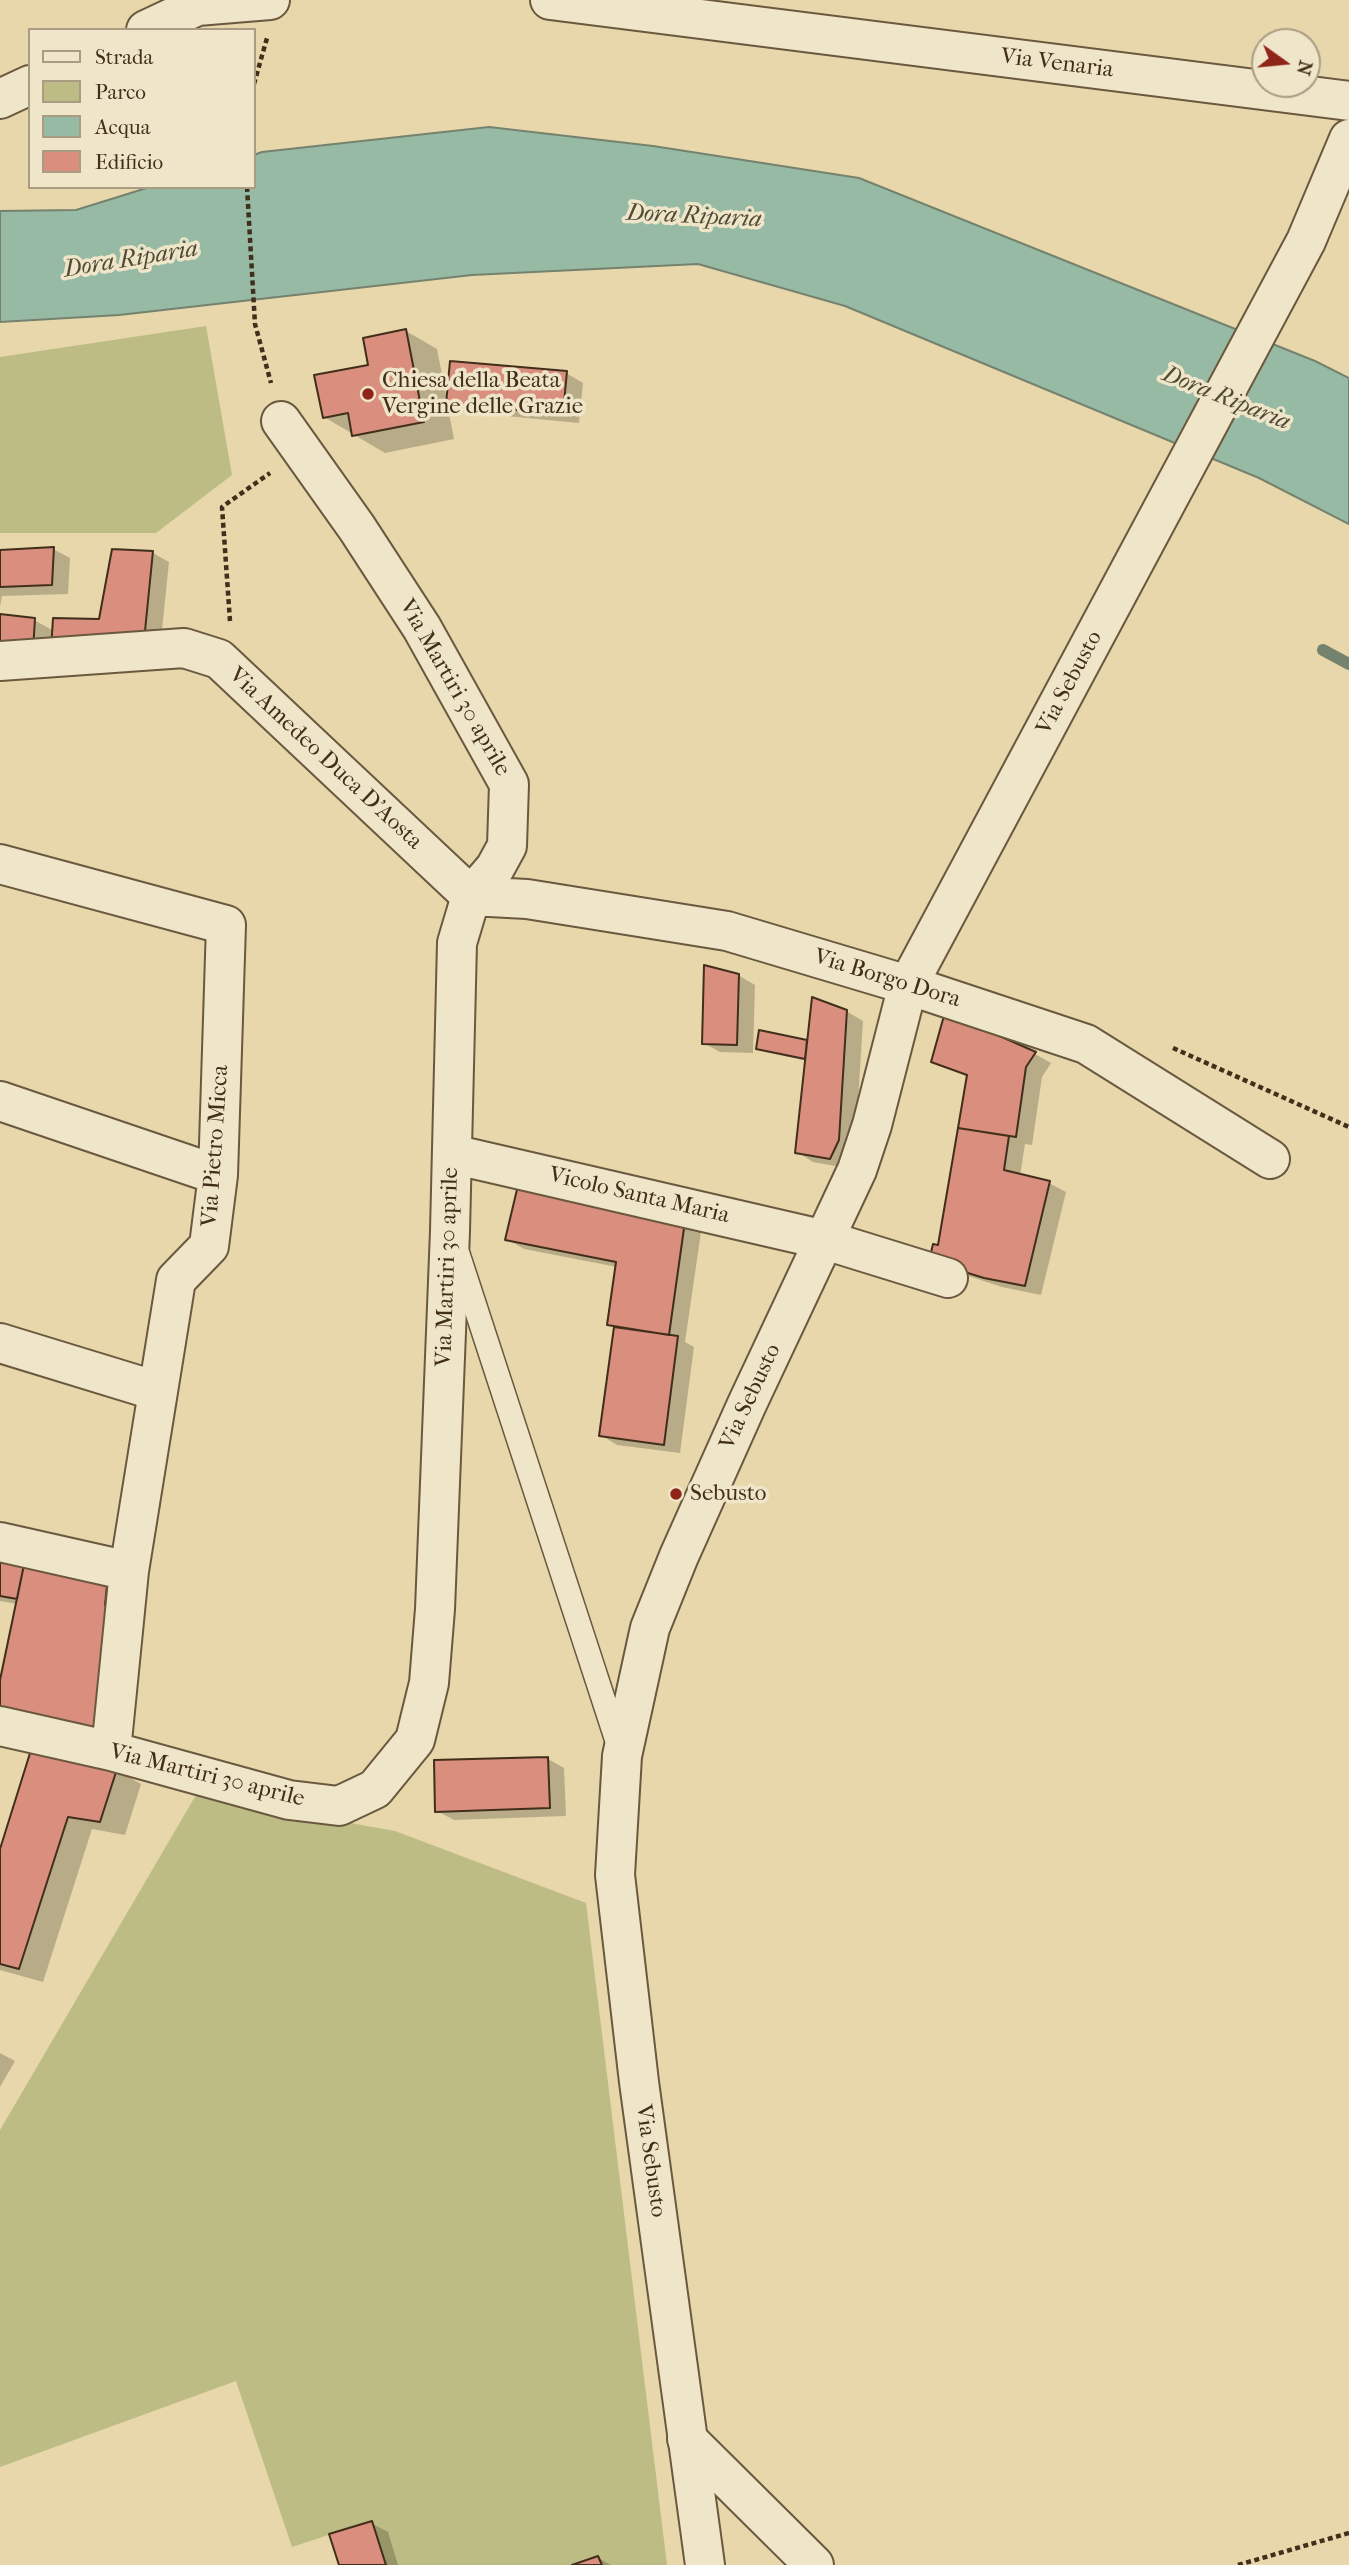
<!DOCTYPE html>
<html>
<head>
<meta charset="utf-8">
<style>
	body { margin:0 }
	#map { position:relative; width:1349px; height:2565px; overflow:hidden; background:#e7d7aa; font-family:"IM FELL French Canon",serif }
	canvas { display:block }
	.legend { position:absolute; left:28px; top:28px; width:228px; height:161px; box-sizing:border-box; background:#efe5c8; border:2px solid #a99c83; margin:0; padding:9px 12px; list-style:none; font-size:21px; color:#412e1b }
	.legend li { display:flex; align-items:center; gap:14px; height:35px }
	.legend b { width:35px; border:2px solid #a99c83 }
	.north { position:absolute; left:1251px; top:28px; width:70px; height:70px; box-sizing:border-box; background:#efe5c8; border:2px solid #a99c83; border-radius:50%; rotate:105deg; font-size:19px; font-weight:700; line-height:28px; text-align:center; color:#412e1b }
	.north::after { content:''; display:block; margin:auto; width:24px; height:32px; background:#8f2418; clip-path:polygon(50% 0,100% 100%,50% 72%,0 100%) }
</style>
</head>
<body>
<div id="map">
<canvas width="1349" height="2565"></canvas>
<ul class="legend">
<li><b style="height:9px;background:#efe5c8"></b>Strada</li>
<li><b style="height:19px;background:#bdbc84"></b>Parco</li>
<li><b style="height:19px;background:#97baa5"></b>Acqua</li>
<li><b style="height:19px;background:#d98e7e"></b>Edificio</li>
</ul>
<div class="north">N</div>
</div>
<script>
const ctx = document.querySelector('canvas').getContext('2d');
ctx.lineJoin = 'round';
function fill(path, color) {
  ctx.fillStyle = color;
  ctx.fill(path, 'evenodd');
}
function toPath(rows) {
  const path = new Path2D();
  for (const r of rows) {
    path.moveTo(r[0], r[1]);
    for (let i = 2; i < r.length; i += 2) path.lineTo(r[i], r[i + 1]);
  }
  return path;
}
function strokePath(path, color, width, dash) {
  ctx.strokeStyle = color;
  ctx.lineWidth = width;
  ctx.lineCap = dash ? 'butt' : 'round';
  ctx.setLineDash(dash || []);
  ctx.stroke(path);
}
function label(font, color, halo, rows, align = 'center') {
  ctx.font = font + ' "IM FELL French Canon",serif';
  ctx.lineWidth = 7;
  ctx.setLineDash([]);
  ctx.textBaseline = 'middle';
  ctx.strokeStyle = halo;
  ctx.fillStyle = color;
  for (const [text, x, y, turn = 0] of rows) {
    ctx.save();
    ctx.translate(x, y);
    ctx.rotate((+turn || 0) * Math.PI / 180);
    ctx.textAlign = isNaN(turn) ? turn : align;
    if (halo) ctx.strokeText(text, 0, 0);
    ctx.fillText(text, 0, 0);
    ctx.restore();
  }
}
const green = toPath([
	[206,326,232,475,156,533,0,533,0,357],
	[196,1795,395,1831,586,1903,667,2565,602,2565,598,2556,572,2565,386,2565,371,2521,292,2547,236,2381,0,2467,0,2130]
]);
const water = toPath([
	[489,127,653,146,859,178,1315,361,1349,378,1349,524,1259,478,845,306,698,264,472,275,119,315,0,322,0,211,76,210,150,187,254,187,254,155,262,152,489,127]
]);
const shadow = toPath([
	[406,331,437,349,447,400,566,373,583,383,579,423,464,412,447,403,454,439,385,453,324,417,370,366],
	[53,549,70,558,68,594,2,596,0,607,0,551],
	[113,551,153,553,169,562,160,649,0,662,0,616,34,620,54,631,101,621],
	[738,975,755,985,753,1053,720,1052,704,1043],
	[846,1011,863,1021,855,1150,846,1168,813,1162,797,1152,807,1061,766,1052,758,1048,760,1033,809,1042],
	[1035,1054,1051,1063,1042,1077,1032,1145,1025,1144,1020,1176,1049,1183,1066,1192,1041,1295,1002,1287,947,1269,939,1247,968,1077,933,1061],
	[702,1225,685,1342,694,1347,680,1453,617,1445,601,1435,615,1328,609,1324,617,1267,524,1249,507,1239],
	[0,1552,132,1591,0,1690,18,1604,0,1601],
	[548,1759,564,1768,566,1816,454,1820,437,1811],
	[117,1770,141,1784,125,1835,92,1829,43,1982,0,1970,0,1854],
	[0,2053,15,2061,0,2087],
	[371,2523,388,2532,398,2565,341,2565],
	[598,2558,611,2565,577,2565]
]);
const stream = toPath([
	[1323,650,1349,664]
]);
const building = toPath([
	[406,329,424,422,352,436,348,413,323,418,314,375,368,365,363,338,406,329],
	[450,361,567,371,563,414,446,404,450,361],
	[54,547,52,585,0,587,0,550,54,547],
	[112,549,153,551,144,641,51,650,53,618,99,619,112,549],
	[0,614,35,618,33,651,0,652,0,614],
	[704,965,739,974,737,1045,702,1044,704,965],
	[812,997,847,1010,839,1140,830,1159,795,1153,812,997],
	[945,1012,1036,1052,1026,1067,1016,1137,958,1128,967,1075,931,1062,945,1012],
	[759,1030,807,1040,805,1059,756,1049,759,1030],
	[958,1128,1009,1136,1004,1170,1050,1181,1025,1286,984,1278,929,1261,933,1244,938,1245,958,1128],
	[519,1181,686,1214,669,1335,607,1325,616,1262,505,1240,519,1181],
	[614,1327,678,1336,664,1445,599,1436,614,1327],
	[0,1550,26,1555,17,1599,0,1596,0,1550],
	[26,1555,108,1575,105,1605,114,1609,102,1735,0,1710,0,1680,26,1555],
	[31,1750,117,1769,100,1822,68,1817,19,1969,0,1964,0,1849,31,1750],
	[548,1757,550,1808,435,1812,434,1760,548,1757],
	[372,2521,386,2565,339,2565,329,2534,372,2521],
	[598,2556,602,2565,572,2565,598,2556]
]);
const path = toPath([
	[254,84,267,38],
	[247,187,255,324,271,383],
	[230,621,222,507,270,473],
	[1173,1048,1349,1127],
	[1238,2565,1349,2533]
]);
const service = toPath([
	[458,1254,619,1747]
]);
const minor = toPath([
	[550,0,1349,101],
	[146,30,197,6,270,0],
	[0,99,30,85],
	[0,661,184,648,219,659,471,896],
	[0,864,226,925,218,1175,209,1246,176,1280,129,1571,111,1751],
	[471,896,527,899,727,931,908,985,1086,1044,1270,1159],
	[0,1101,218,1175],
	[452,1154,825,1240,948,1278],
	[0,1343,157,1391],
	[0,1542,129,1571],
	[0,1726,111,1751,289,1800,339,1806,375,1789,415,1740,429,1683,435,1609,450,1231,457,943,471,896,495,868,507,846,509,784,422,628,357,528,281,421],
	[687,2439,814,2565]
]);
const tertiary = toPath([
	[705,2565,639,2082,615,1875,622,1756,650,1628,679,1556,747,1404,857,1170,872,1125,908,985,1306,241,1349,139]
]);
const markers = [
	[368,394,7,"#8f2418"],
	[676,1494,7,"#8f2418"]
];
const streetNames = [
	["Via Venaria",1057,64,7],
	["Via Sebusto",1070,683,-62],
	["Via Martiri 30 aprile",454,688,60],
	["Via Amedeo Duca D'Aosta",325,759,43],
	["Via Borgo Dora",887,979,17],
	["Via Pietro Micca",216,1146,-86],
	["Vicolo Santa Maria",639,1196,13],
	["Via Martiri 30 aprile",448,1267,-88],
	["Via Sebusto",751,1397,-65],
	["Via Martiri 30 aprile",207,1776,14],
	["Via Sebusto",650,2161,82]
];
const poiNames = [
	["Chiesa della Beata",382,381],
	["Vergine delle Grazie",382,407],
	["Sebusto",690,1494]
];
const waterNames = [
	["Dora Riparia",694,217,3],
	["Dora Riparia",131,260,-9],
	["Dora Riparia",1226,399,22]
];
fill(green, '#bdbc84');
fill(water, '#97baa5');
strokePath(water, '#75826e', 2);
fill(shadow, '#0003');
strokePath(stream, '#75826e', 12);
fill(building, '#d98e7e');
strokePath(building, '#412e1b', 2);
strokePath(service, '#6a583f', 26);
strokePath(minor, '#6a583f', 42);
strokePath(tertiary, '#6a583f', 42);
strokePath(path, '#412e1b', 4.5, [5, 3.5]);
strokePath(service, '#efe5c8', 23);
strokePath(minor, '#efe5c8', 38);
strokePath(tertiary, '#efe5c8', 38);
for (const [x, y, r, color] of markers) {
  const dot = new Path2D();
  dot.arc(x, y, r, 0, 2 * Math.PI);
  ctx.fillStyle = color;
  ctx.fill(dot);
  strokePath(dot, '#efe5c8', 2.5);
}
label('23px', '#412e1b', '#efe5c8', streetNames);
label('23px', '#412e1b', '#efe5c8', poiNames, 'left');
label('italic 24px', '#524a37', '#efe5c8', waterNames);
</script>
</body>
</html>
